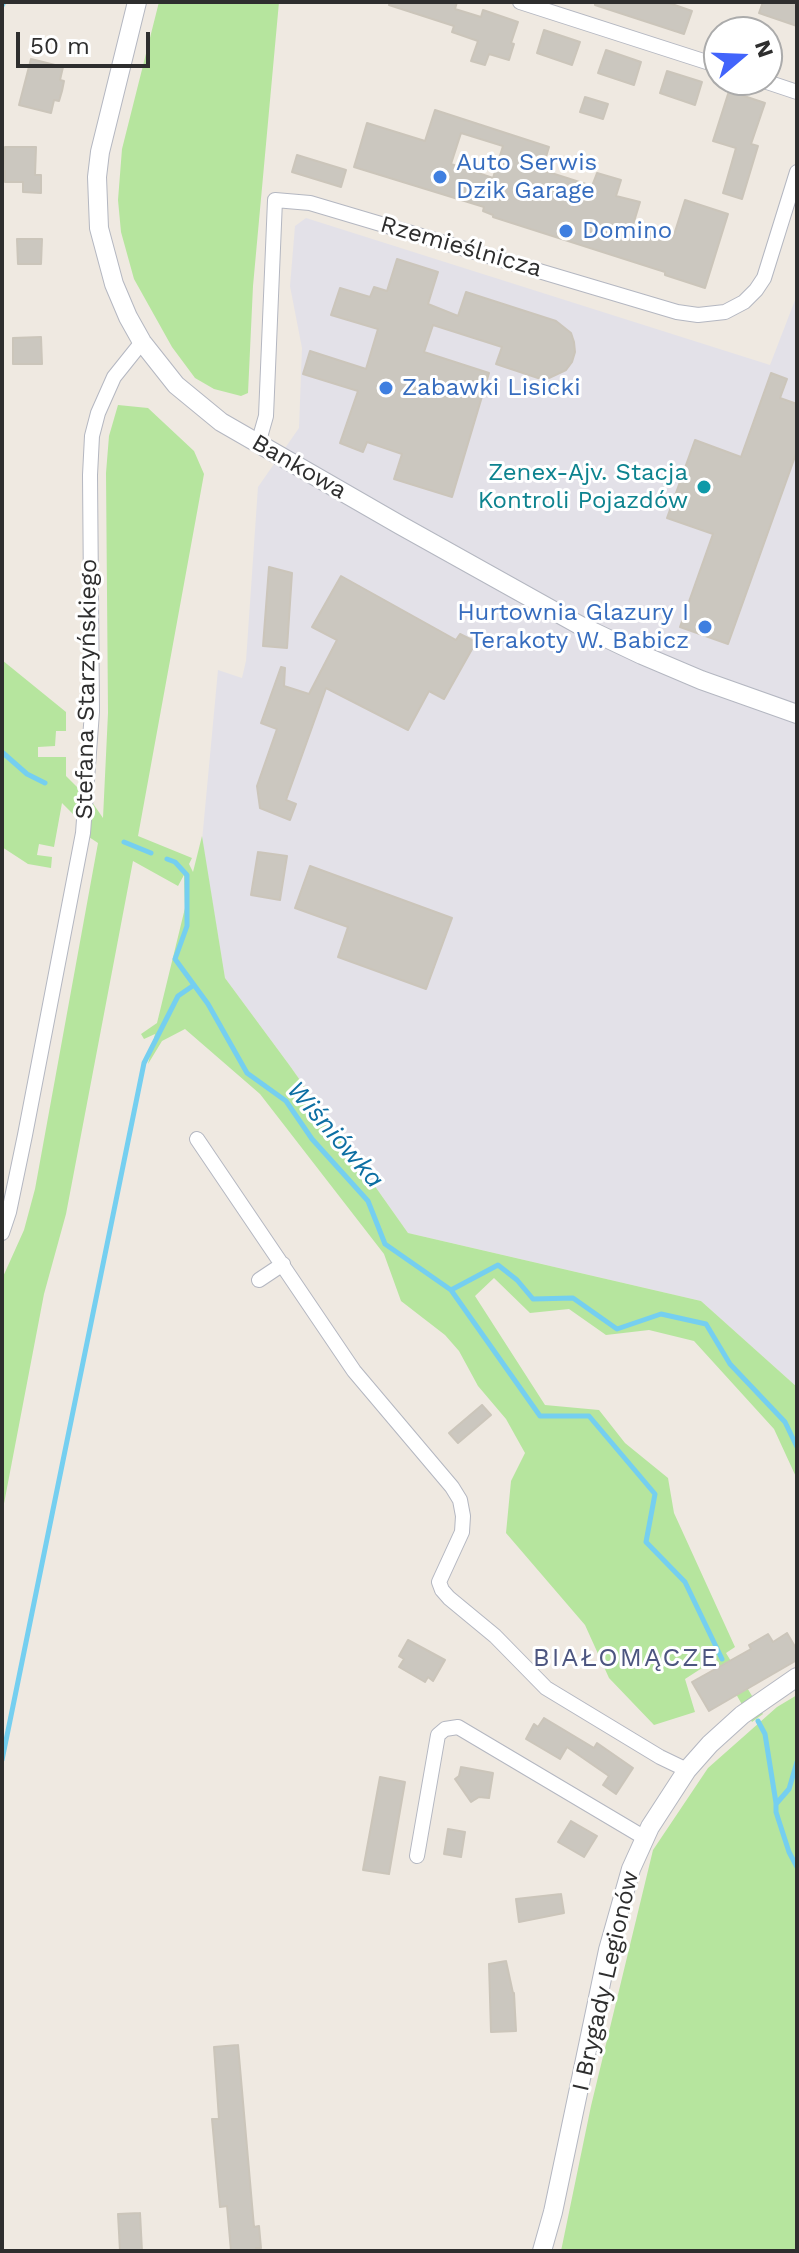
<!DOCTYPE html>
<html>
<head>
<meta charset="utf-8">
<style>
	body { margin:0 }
	#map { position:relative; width:799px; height:2253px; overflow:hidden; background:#efe9e1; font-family:"Work Sans",sans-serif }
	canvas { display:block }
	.frame { position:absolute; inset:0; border:4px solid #2e2e2e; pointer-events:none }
	.north { position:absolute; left:703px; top:16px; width:80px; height:80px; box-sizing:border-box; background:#fff; border:2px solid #ababab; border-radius:50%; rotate:71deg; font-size:22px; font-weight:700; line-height:32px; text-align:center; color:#2e2e2e }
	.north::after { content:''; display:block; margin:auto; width:28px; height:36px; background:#4264fb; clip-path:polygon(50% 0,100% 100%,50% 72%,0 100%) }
	.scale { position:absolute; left:16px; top:32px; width:134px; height:36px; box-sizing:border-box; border:4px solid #2e2e2e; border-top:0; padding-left:10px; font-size:24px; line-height:28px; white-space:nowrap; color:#2e2e2e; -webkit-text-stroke:6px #fff; paint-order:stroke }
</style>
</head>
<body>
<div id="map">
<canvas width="799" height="2253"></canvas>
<div class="frame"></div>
<div class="north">N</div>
<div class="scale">50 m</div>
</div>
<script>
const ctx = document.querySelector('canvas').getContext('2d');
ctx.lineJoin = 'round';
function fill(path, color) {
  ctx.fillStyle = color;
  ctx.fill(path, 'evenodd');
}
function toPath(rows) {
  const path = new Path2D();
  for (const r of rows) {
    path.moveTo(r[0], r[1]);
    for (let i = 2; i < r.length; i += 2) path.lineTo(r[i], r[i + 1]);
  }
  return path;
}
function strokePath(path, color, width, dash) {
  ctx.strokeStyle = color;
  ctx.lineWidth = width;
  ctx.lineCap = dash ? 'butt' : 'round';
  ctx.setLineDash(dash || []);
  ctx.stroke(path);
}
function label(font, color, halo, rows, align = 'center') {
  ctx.font = font + ' "Work Sans",sans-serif';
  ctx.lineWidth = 6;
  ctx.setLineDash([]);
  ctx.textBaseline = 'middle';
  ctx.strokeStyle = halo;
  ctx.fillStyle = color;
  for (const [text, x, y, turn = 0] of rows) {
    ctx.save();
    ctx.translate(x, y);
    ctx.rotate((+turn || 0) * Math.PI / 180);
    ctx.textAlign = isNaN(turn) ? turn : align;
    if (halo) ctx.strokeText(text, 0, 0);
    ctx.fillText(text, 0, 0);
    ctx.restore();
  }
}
const industrial = toPath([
	[306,218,770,365,797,295,797,1387,701,1301,408,1233,290,1066,225,978,202,841,218,670,242,678,246,661,258,487,299,428,302,348,290,286,295,226]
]);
const green = toPath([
	[159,2,279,2,253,286,248,393,241,396,214,389,195,378,172,347,134,279,121,232,118,200,122,149],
	[118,405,148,408,194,451,204,474,138,836,192,858,189,864,193,872,202,836,225,978,290,1066,408,1233,701,1301,797,1387,797,1479,774,1429,694,1341,649,1330,606,1335,569,1309,530,1313,494,1278,475,1296,545,1405,599,1410,625,1443,668,1478,674,1513,735,1647,726,1653,763,1714,752,1722,716,1659,685,1679,695,1712,654,1725,609,1678,585,1625,506,1533,511,1481,525,1453,506,1419,478,1386,459,1351,445,1335,401,1301,384,1254,260,1094,185,1029,162,1041,148,1064,155,1034,144,1039,141,1034,157,1023,185,908,184,875,178,886,133,861,66,1214,44,1294,2,1514,2,1279,24,1230,35,1189,98,843,83,833,75,816,62,803,54,847,39,844,37,855,52,857,51,868,28,864,2,847,2,660,66,712,66,731,56,731,55,746,38,747,38,757,66,757,66,776,92,802,103,818,108,713,106,473,109,436],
	[797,1695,797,2251,561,2251,591,2106,653,1850,708,1768,777,1707]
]);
const stream = toPath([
	[2,6,4,2],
	[2,752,27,774,45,783],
	[124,842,151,853],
	[167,859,175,862,187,875,187,926,175,959,208,1004,247,1073,286,1101,312,1139,368,1201,385,1244,451,1290,498,1265,517,1280,533,1299,573,1298,617,1329,661,1314,706,1324,730,1364,785,1422,797,1447],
	[451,1290,540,1416,589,1416,655,1494,646,1542,685,1582,722,1659],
	[758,1721,765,1734,776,1803],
	[2,1760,144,1063,178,996,194,985],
	[797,1762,789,1789,776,1804,776,1812,789,1852,797,1867]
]);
const building = toPath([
	[390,2,457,2,455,9,481,17,483,10,518,22,511,43,514,44,509,60,489,54,485,65,471,61,478,41,452,32,454,26,389,5,390,2],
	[595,2,666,2,692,11,684,34,595,5,595,2],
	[763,2,797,2,797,26,759,13,763,2],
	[544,30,580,42,572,65,537,53,544,30],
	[606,50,641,62,634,85,598,73,606,50],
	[31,59,63,67,60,80,64,81,62,91,59,101,54,100,51,113,19,105,31,59],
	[667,71,702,82,695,105,660,93,667,71],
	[729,91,765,103,751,144,758,146,742,199,723,193,736,148,713,141,729,91],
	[585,97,608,104,603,119,580,112,585,97],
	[435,110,549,147,542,170,592,186,597,173,621,180,616,196,640,202,633,225,673,238,685,200,728,214,705,288,665,275,665,272,493,217,493,215,483,211,484,207,354,167,367,123,425,141,435,110],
	[461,133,503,146,493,178,451,164,461,133],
	[5,147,36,147,35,175,41,175,41,193,23,192,23,182,5,182,5,171,3,171,5,147],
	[297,155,346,170,341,187,292,172,297,155],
	[17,239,42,239,41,264,18,264,17,239],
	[397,259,438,272,428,304,458,316,466,292,556,321,571,333,574,342,575,352,572,362,566,370,549,378,538,378,496,364,502,347,433,325,424,352,489,373,452,497,394,479,402,454,367,442,363,452,340,443,358,391,303,374,310,351,366,369,378,329,331,315,340,288,370,297,374,287,387,291,397,259],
	[41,337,42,364,13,364,13,338,41,337],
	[771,373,787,379,780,398,797,404,797,451,728,644,680,627,713,534,667,518,695,440,741,457,771,373],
	[269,567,292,573,287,648,263,646,269,567],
	[341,576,456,640,460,634,476,642,444,699,429,691,408,730,326,688,286,800,296,804,290,820,260,808,257,786,277,729,261,723,281,667,285,668,284,686,309,694,337,640,312,627,341,576],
	[258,852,287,856,280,900,251,895,258,852],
	[310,866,452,918,426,989,338,957,348,927,295,908,310,866],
	[482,1405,491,1415,458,1443,449,1433,482,1405],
	[787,1633,797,1650,797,1660,709,1711,692,1682,751,1649,749,1645,768,1634,773,1642,787,1633],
	[408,1640,445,1660,433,1681,428,1677,425,1682,399,1667,404,1659,399,1656,408,1640],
	[544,1718,594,1748,597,1743,633,1768,616,1794,603,1785,609,1776,567,1747,560,1759,526,1739,534,1724,538,1727,544,1718],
	[461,1767,493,1773,489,1798,479,1797,471,1802,455,1779,459,1776,461,1767],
	[380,1777,405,1782,389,1874,363,1870,380,1777],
	[571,1821,597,1836,584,1857,558,1842,571,1821],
	[448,1829,465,1832,461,1857,444,1854,448,1829],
	[561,1894,564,1913,519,1922,516,1899,561,1894],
	[506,1961,513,1993,514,1993,516,2031,491,2032,489,1964,506,1961],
	[238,2045,254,2227,259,2226,261,2248,256,2248,256,2251,231,2251,227,2206,220,2207,212,2119,219,2119,214,2047,238,2045],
	[140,2213,142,2251,120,2251,118,2214,140,2213]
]);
const minor = toPath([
	[520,2,719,66],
	[761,80,797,92],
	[258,444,266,416,275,200,310,203,677,312,698,315,725,312,744,302,756,290,764,278,797,172],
	[197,1139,354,1371,452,1487,460,1500,463,1516,462,1532,439,1582,442,1590,449,1598,495,1636,546,1688,660,1757,687,1770],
	[2,1233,9,1212,25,1135,83,833,92,712,90,475,92,436,98,413,114,377,142,342],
	[259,1280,283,1264],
	[417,1856,438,1735,445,1729,458,1727,645,1838]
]);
const tertiary = toPath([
	[137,2,100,152,97,177,99,228,114,284,128,317,142,342,176,385,221,422,400,525,581,626,642,655,701,680,797,714],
	[542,2251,553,2212,608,1950,631,1869,650,1827,687,1770,710,1744,742,1715,797,1677]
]);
const markers = [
	[440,177,8,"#3f7fe0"],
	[566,231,8,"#3f7fe0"],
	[386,388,8,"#3f7fe0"],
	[704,487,8,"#0f9aa8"],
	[705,627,8,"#3f7fe0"]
];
const shopNames = [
	["Auto Serwis",456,163],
	["Dzik Garage",456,191],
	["Domino",582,231],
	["Zabawki Lisicki",402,388],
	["Hurtownia Glazury I",689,613,"right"],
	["Terakoty W. Babicz",689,641,"right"]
];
const streetNames = [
	["Rzemieślnicza",461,247,16],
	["Bankowa",299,467,30],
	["Stefana Starzyńskiego",87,689,-89],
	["I Brygady Legionów",606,1981,-77]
];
const cultureNames = [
	["Zenex-Ajv. Stacja",688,473],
	["Kontroli Pojazdów",688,501]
];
const waterNames = [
	["Wiśniówka",335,1135,49]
];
const neighbourhoodNames = [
	["BIAŁOMĄCZE",626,1658]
];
fill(industrial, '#e3e1e8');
fill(green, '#b6e59e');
strokePath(stream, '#75cff0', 5);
fill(building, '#cbc7bf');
strokePath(building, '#cbc5ba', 2);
strokePath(minor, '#b4b7c1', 16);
strokePath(tertiary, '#b4b7c1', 20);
strokePath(minor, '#fff', 14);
strokePath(tertiary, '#fff', 18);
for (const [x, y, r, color] of markers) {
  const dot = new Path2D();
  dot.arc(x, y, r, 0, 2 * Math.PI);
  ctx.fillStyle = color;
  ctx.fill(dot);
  strokePath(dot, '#fff', 3);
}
label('24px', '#366cbe', '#fff', shopNames, 'left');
label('24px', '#2e2e2e', '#fff', streetNames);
label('24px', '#0d838f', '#fff', cultureNames, 'right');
label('italic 26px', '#0d6fa3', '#fff', waterNames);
ctx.letterSpacing = '2px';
label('26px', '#4d5680', '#fff', neighbourhoodNames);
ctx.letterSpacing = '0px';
</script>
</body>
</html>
